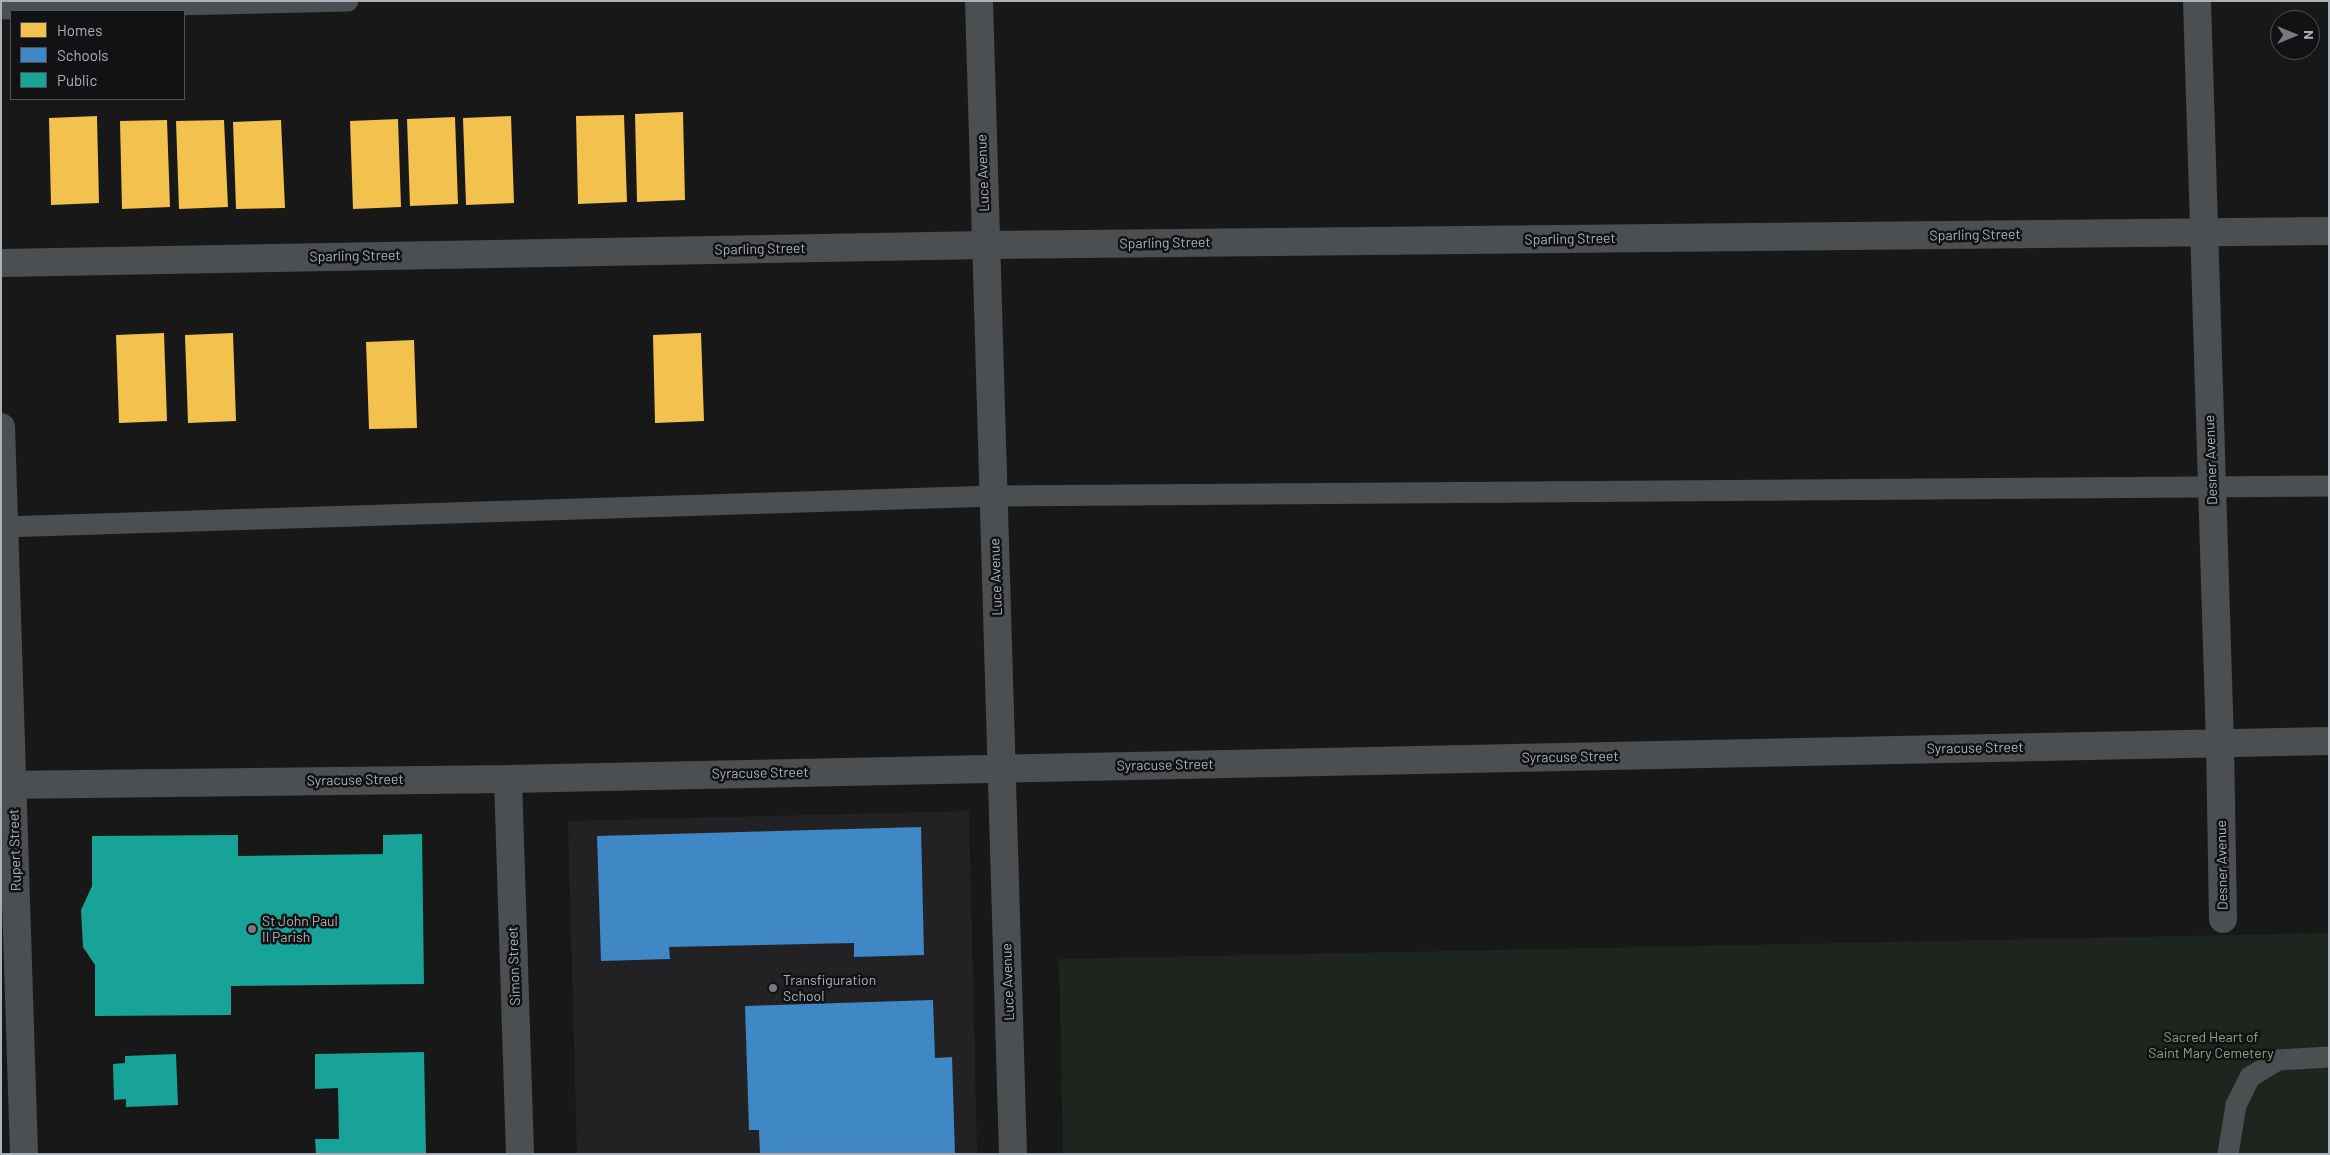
<!DOCTYPE html>
<html>
<head>
<meta charset="utf-8">
<style>
	body { margin:0 }
	#map { position:relative; width:2330px; height:1155px; overflow:hidden; background:#181818; font-family:Barlow,sans-serif }
	canvas { display:block }
	.frame { position:absolute; inset:0; border:2px solid #a8b1ba; pointer-events:none }
	.legend { position:absolute; left:10px; top:10px; width:175px; height:90px; box-sizing:border-box; background:#121214; border:1px solid #4e5256; margin:0; padding:6px 9px; list-style:none; font-size:15px; color:#a8b1ba }
	.legend li { display:flex; align-items:center; gap:10px; height:25px }
	.legend b { width:25px; border:1px solid #4e5256 }
	.north { position:absolute; left:2270px; top:10px; width:50px; height:50px; box-sizing:border-box; background:#121214; border:1px solid #4e5256; border-radius:50%; rotate:90deg; font-size:14px; font-weight:700; line-height:20px; text-align:center; color:#a8b1ba }
	.north::after { content:''; display:block; margin:auto; width:18px; height:22px; background:#767b81; clip-path:polygon(50% 0,100% 100%,50% 72%,0 100%) }
</style>
</head>
<body>
<div id="map">
<canvas width="2330" height="1155"></canvas>
<div class="frame"></div>
<ul class="legend">
<li><b style="height:14px;background:#f2c14e"></b>Homes</li>
<li><b style="height:14px;background:#3f88c5"></b>Schools</li>
<li><b style="height:14px;background:#17a398"></b>Public</li>
</ul>
<div class="north">N</div>
</div>
<script>
const ctx = document.querySelector('canvas').getContext('2d');
ctx.lineJoin = 'round';
function fill(path, color) {
  ctx.fillStyle = color;
  ctx.fill(path, 'evenodd');
}
function toPath(rows) {
  const path = new Path2D();
  for (const r of rows) {
    path.moveTo(r[0], r[1]);
    for (let i = 2; i < r.length; i += 2) path.lineTo(r[i], r[i + 1]);
  }
  return path;
}
function strokePath(path, color, width, dash) {
  ctx.strokeStyle = color;
  ctx.lineWidth = width;
  ctx.lineCap = dash ? 'butt' : 'round';
  ctx.setLineDash(dash || []);
  ctx.stroke(path);
}
function label(font, color, halo, rows, align = 'center') {
  ctx.font = font + ' Barlow,sans-serif';
  ctx.lineWidth = 5;
  ctx.setLineDash([]);
  ctx.textBaseline = 'middle';
  ctx.strokeStyle = halo;
  ctx.fillStyle = color;
  for (const [text, x, y, turn = 0] of rows) {
    ctx.save();
    ctx.translate(x, y);
    ctx.rotate((+turn || 0) * Math.PI / 180);
    ctx.textAlign = isNaN(turn) ? turn : align;
    if (halo) ctx.strokeText(text, 0, 0);
    ctx.fillText(text, 0, 0);
    ctx.restore();
  }
}
const built = toPath([
	[969,811,977,1154,577,1154,568,821]
]);
const green = toPath([
	[2329,933,2329,1154,1063,1154,1059,959]
]);
const homes = toPath([
	[683,112,685,200,637,202,635,114],
	[624,115,627,202,578,204,576,116],
	[97,116,99,203,51,205,49,118],
	[511,116,514,203,466,205,463,118],
	[455,117,458,204,410,206,407,119],
	[398,119,401,207,353,209,350,121],
	[167,120,170,207,122,209,120,121],
	[224,120,228,207,179,209,176,121],
	[281,120,285,208,236,209,233,122],
	[164,333,167,421,119,423,116,335],
	[233,333,236,421,188,423,185,335],
	[701,333,704,421,655,423,653,335],
	[414,340,417,428,369,429,366,342]
]);
const schools = toPath([
	[921,827,924,955,854,957,854,943,669,947,670,959,601,961,597,836],
	[933,1000,935,1058,952,1057,955,1154,760,1154,759,1130,749,1130,745,1006]
]);
const public = toPath([
	[422,834,424,984,231,986,231,1015,95,1016,95,965,83,947,81,910,92,886,92,836,238,835,238,856,383,854,383,835],
	[424,1052,426,1154,316,1154,315,1139,339,1139,338,1088,315,1089,315,1054],
	[176,1054,178,1105,126,1107,126,1099,114,1100,113,1064,125,1063,125,1056]
]);
const lane = toPath([
	[1,9,348,1],
	[1,527,994,496,2329,486],
	[2228,1154,2236,1105,2250,1077,2278,1060,2329,1057]
]);
const street = toPath([
	[979,1,1013,1154],
	[2197,1,2220,743,2223,919],
	[1,263,985,245,2329,231],
	[1,427,24,1154],
	[508,779,520,1154],
	[1,785,508,779,2329,741]
]);
const markers = [
	[252,929,5,"#767b81"],
	[773,988,5,"#767b81"]
];
const streetNames = [
	["Luce Avenue",983,173,-92],
	["Sparling Street",1975,235,-1],
	["Sparling Street",1570,239,-1],
	["Sparling Street",1165,243,-1],
	["Sparling Street",760,249,-1],
	["Sparling Street",355,256,-1],
	["Desner Avenue",2211,460,-92],
	["Luce Avenue",996,577,-92],
	["Syracuse Street",1975,748,-1],
	["Syracuse Street",1570,757,-1],
	["Syracuse Street",1165,765,-1],
	["Syracuse Street",760,773,-1],
	["Syracuse Street",355,780,-1],
	["Rupert Street",15,850,-92],
	["Desner Avenue",2222,865,-91],
	["Simon Street",514,966,-92],
	["Luce Avenue",1008,982,-92]
];
const poiNames = [
	["St John Paul",262,921],
	["II Parish",262,937],
	["Transfiguration",783,980],
	["School",783,996]
];
const parkNames = [
	["Sacred Heart of",2211,1037],
	["Saint Mary Cemetery",2211,1053]
];
fill(built, '#222224');
fill(green, '#1e251e');
fill(homes, '#f2c14e');
fill(schools, '#3f88c5');
fill(public, '#17a398');
strokePath(lane, '#4c4f51', 21);
strokePath(street, '#4c4f51', 28);
for (const [x, y, r, color] of markers) {
  const dot = new Path2D();
  dot.arc(x, y, r, 0, 2 * Math.PI);
  ctx.fillStyle = color;
  ctx.fill(dot);
  strokePath(dot, '#121214', 2);
}
label('14px', '#a8b1ba', '#121214', streetNames);
label('14px', '#a8b1ba', '#121214', poiNames, 'left');
label('14px', '#83a67e', '#121214', parkNames);
</script>
</body>
</html>
